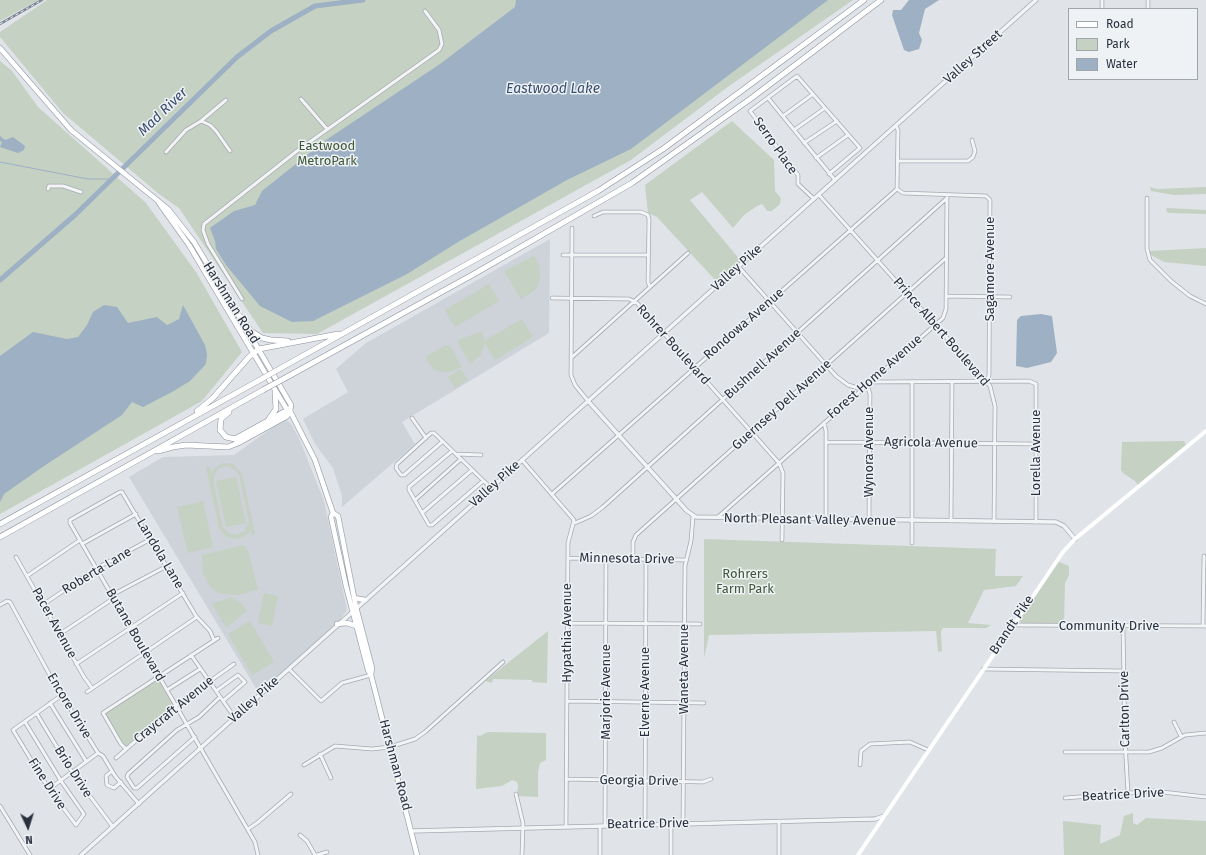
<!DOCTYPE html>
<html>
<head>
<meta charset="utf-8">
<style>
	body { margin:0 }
	#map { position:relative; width:1206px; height:855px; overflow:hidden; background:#e0e3e8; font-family:"Fira Sans",sans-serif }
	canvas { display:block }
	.legend { position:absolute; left:1068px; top:8px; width:130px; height:72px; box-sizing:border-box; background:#eff2f5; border:1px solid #a0a5ac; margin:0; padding:5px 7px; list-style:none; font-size:12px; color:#2a313e }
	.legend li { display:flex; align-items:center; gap:8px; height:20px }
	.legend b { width:20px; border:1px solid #a0a5ac }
	.north { position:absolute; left:8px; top:807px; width:40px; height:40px; -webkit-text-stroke:3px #eff2f5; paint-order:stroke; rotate:176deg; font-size:11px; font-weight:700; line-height:16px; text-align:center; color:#2a313e }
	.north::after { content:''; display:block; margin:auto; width:14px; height:18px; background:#2a313e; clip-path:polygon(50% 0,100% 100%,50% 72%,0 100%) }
</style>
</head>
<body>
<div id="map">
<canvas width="1206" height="855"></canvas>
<ul class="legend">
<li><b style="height:5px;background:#fff"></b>Road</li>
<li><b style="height:11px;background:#c5d1c2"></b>Park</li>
<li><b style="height:11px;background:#9eb0c4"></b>Water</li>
</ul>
<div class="north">N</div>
</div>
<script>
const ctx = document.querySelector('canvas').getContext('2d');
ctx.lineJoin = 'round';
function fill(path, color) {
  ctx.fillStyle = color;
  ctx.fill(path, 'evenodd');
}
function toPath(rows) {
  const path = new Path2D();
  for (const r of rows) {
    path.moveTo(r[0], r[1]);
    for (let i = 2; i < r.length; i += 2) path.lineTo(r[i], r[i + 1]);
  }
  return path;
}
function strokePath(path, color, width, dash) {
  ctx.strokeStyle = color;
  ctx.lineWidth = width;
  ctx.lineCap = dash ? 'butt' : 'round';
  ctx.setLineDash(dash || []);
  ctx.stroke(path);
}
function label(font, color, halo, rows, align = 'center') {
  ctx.font = font + ' "Fira Sans",sans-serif';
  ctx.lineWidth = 3;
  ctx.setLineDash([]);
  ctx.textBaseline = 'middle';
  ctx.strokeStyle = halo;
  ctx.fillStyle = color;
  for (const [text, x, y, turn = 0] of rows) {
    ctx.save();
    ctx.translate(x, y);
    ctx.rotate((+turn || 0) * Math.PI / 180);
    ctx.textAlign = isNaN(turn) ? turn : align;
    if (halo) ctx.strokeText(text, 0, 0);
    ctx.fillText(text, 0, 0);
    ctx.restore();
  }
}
const built = toPath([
	[550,239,549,333,402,422,415,444,342,507,342,496,333,468,315,444,303,419,348,392,336,369,366,343],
	[283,420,287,420,291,424,299,438,324,501,347,610,337,624,260,695,129,477,163,457,234,455]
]);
const green = toPath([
	[0,0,39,0,0,21],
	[47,0,853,0,729,86,631,160,317,334,263,333,179,208,159,194,63,113,0,37,0,32],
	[0,61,12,71,38,107,146,203,196,272,242,352,202,401,0,514],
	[732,121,774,160,775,191,781,198,780,204,772,211,767,211,762,204,757,206,744,215,733,228,702,192,690,200,741,261,717,282,657,217,648,213,645,185],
	[1150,187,1157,189,1206,187,1206,194,1174,195,1151,191],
	[1167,208,1206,210,1206,214,1169,213,1166,211],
	[1206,248,1206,266,1164,262,1151,255,1149,251],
	[534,256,539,265,540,274,539,283,535,290,521,299,504,271],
	[489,284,499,301,455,327,445,310],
	[522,319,533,337,495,360,485,343,480,356,470,364,458,343,459,340,482,331,484,341],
	[445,345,450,346,462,367,450,372,442,372,435,370,430,365,426,357],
	[461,369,468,380,455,388,448,377],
	[1184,441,1186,445,1138,485,1135,481,1123,473,1121,470,1122,442],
	[223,463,233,464,242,474,255,534,252,535,251,530,244,537,234,539,226,536,219,528,206,467,210,467,211,472,216,467],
	[228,466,235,470,239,475,249,521,245,531,236,535,228,533,223,527,213,481,216,471,221,467],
	[236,477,246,523,226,527,216,481],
	[203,501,213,547,188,553,177,507],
	[704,539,996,549,995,576,1023,576,1016,586,984,590,968,623,991,625,986,628,943,628,941,631,942,651,938,652,936,631,709,635,704,658],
	[243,545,247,548,258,589,240,595,221,594,212,589,208,583,203,573,202,555],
	[1057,561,1069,566,1069,575,1065,583,1064,624,1021,623,1019,618],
	[264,593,278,596,272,626,258,623],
	[231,597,241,603,247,611,226,627,212,604],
	[250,621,274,662,252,675,228,634],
	[548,631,547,683,532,682,532,680,493,679,492,683,485,681],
	[159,676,177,706,126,749,103,713],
	[488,732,546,733,546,760,540,763,538,772,538,797,517,796,518,785,517,782,512,780,502,786,476,789,477,735,480,736],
	[1133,813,1133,823,1137,825,1146,818,1206,821,1206,855,1064,855,1063,821,1101,825,1100,844,1120,835,1124,816]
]);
const water = toPath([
	[516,0,828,0,631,149,567,180,458,242,407,274,313,321,292,322,260,306,226,265,216,249,215,241,210,228,234,211,255,205,262,191,326,140,440,64,515,7],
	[909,0,939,0,925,9,919,33,922,40,919,49,909,52,904,50,892,15,893,10,901,10],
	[0,136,5,140,13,137,25,146,24,150,18,153,0,147,2,142,0,141],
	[104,305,117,307,128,323,157,317,167,325,179,319,183,305,205,345,207,354,206,364,190,381,172,392,143,407,132,402,122,415,44,466,4,494,0,502,0,356,33,332,67,339,78,337,87,325,93,312],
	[1041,314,1052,316,1057,353,1051,362,1027,368,1016,366,1017,320,1021,316]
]);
const stream = toPath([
	[0,162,88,179,111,179]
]);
const river = toPath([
	[0,280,75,215,237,57,271,31,315,6,363,0]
]);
const minor = toPath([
	[1102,0,1102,9],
	[1148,9,1148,0],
	[768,98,835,180],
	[301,99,327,129],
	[783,116,813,94],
	[201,121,226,100],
	[896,126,898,130,897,189],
	[794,130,825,108],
	[804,143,837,121],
	[166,152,186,130,201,121,210,125,216,131,230,151],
	[816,158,848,135],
	[898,161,968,161,973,157,975,151,972,140],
	[48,189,49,186,63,186,81,192],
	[897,189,903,193,986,196,990,200,989,375,987,381],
	[819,195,990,386,995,406,994,522],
	[1147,198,1147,249,1150,260,1171,281,1190,296,1206,304],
	[814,199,798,184,798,175,750,111,797,76,860,148,829,174],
	[594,216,603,212,641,212,648,215,649,219,648,282,650,287],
	[572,228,571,375,575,385,588,401],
	[563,255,648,255],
	[738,266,836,376,848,385,861,389],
	[946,296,1010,297],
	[552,298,629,299,637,303,779,463,783,473,782,540],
	[242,299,208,244,203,230,204,224,297,151,439,50,442,44,439,30,425,11],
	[571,358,688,253],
	[870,382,1029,381,1036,384,1036,522],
	[912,383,912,543],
	[867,385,870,394,869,520],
	[412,418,426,438],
	[824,423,826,431,826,520],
	[442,442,404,475,401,475,396,468,397,464,431,433,434,433,491,488],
	[827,442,1036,444],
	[452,451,409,487,409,490,429,525,432,525,483,481],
	[456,454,481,455],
	[522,460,574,520,568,543,566,826],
	[552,494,897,189],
	[415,500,461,459],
	[422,513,472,470],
	[718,517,943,318,946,309,947,195],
	[951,521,952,382],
	[575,523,591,516,603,507,947,198],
	[82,544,136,514],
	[16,557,84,677,92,688],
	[568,558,686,560],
	[633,559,633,542,636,535,946,258],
	[27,576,80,540],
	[112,595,167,566],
	[44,604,97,568,151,539],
	[0,605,7,601,10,602,53,681,98,753,103,756,115,776,139,804],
	[567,623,700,624],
	[1014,625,1206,626],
	[1123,626,1125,741,1128,793],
	[1203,626,1204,556],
	[60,634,114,598],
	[214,640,210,631,196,616,122,492,120,492,70,520,70,523,255,842,258,855],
	[191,655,235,718],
	[76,664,183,593],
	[289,669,321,701,342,683,371,675],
	[983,669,1124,671],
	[167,690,200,669],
	[216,691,238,675,245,682,223,701],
	[87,692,197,617],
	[567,701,704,703],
	[50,703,86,761],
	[37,714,72,772,113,827],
	[25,722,61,781,84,814,76,825,49,789,13,730,62,695],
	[1174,722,1181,736],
	[195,737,137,788,134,788,127,777,128,774,177,730,199,717,220,697],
	[126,749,121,744,103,713,218,638],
	[1065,752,1149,752,1162,748,1185,735,1206,733],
	[320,754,331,778],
	[116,758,178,704,234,664],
	[304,765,335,746,372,749,390,747,415,739,425,732,503,662],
	[860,765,861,751,870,744,910,742,928,750],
	[112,771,106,776,107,785,114,788,121,782],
	[566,779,703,782,711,779],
	[49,789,98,753],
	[516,794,523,823,522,855],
	[1065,798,1154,791,1206,797],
	[0,806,30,855],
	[779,821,779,855],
	[683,823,685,566,691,541,693,516],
	[645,824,646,559],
	[605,825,606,558],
	[600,826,600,855],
	[248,829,257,823,291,794],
	[300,835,307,841,315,855],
	[317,855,327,852],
	[671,855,671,824]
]);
const tertiary = toPath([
	[588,401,687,511,696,517,1056,522,1064,526,1075,539],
	[412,831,875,819,884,816],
	[81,855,1036,0]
]);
const secondary = toPath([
	[858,855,1063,552,1075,539,1206,431]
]);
const primary = toPath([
	[0,48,71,130,168,209,194,242,240,318],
	[159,203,189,245,286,408,290,411,315,460,333,513,338,516,356,607,372,668,371,675],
	[246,328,291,405,290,411],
	[333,513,331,517,346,586,368,670,371,675,417,855],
	[354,598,365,600],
	[337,624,347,623,356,626]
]);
const motorway = toPath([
	[239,315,251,331,262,338,271,340,288,341],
	[281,368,598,191,663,149,864,0],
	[287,377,474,274,632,183,753,97,881,0],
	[197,411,213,398,249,357,259,349,338,334],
	[229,412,221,419,220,430,226,437,235,439,284,412,290,411],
	[269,419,276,409,275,390],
	[158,451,173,447,186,445,228,447,238,443,287,416,290,411],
	[0,524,258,381],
	[0,537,263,390]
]);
const rail = toPath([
	[0,24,42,0]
]);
const motorwayBridge = toPath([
	[258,381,281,368],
	[263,390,287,377]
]);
const streetNames = [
	["Valley Street",973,57,-42],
	["Serro Place",775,146,55],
	["Valley Pike",737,268,-42],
	["Sagamore Avenue",990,269,-90],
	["Harshman Road",231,303,58],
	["Rondowa Avenue",744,324,-41],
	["Prince Albert Boulevard",941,332,49],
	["Rohrer Boulevard",673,345,48],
	["Bushnell Avenue",763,364,-42],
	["Forest Home Avenue",875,377,-41],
	["Guernsey Dell Avenue",782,405,-42],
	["Agricola Avenue",931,443,1],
	["Wynora Avenue",869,452,-90],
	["Lorella Avenue",1036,453,-90],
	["Valley Pike",495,484,-42],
	["North Pleasant Valley Avenue",810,520,1],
	["Landola Lane",160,554,59],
	["Minnesota Drive",627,559,1],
	["Roberta Lane",97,571,-31],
	["Pacer Avenue",54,623,61],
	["Brandt Pike",1012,625,-56],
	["Community Drive",1109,626],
	["Hypathia Avenue",567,633,-90],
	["Butane Boulevard",135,635,60],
	["Waneta Avenue",684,669,-90],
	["Marjorie Avenue",606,692,-90],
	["Elverne Avenue",645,692,-90],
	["Valley Pike",254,700,-42],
	["Encore Drive",69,706,59],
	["Carlton Drive",1125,709,-91],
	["Craycraft Avenue",174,710,-39],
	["Harshman Road",395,765,75],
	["Brio Drive",73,772,57],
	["Georgia Drive",639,781,1],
	["Fine Drive",47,784,57],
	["Beatrice Drive",1123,795,-3],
	["Beatrice Drive",648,824,-1]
];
const parkNames = [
	["Eastwood",327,146],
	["MetroPark",327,161],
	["Rohrers",745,574],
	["Farm Park",745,589]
];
const waterNames = [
	["Eastwood Lake",553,89],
	["Mad River",163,112,-44]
];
fill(built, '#ced2d9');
fill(green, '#c5d1c2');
fill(water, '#9eb0c4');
strokePath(stream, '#9eb0c4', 1);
strokePath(river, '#9eb0c4', 5);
strokePath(minor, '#a6aab2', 4.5);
strokePath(tertiary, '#a6aab2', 5);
strokePath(primary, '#a1a7b2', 6);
strokePath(motorway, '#89909d', 6);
strokePath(minor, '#f2f4f6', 3);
strokePath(tertiary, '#f2f4f6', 3.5);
strokePath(secondary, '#fff', 4);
strokePath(primary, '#fff', 4.5);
strokePath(motorway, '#fff', 5);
strokePath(rail, '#7b8290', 2.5);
strokePath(rail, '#eff2f5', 1, [3]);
strokePath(motorwayBridge, '#89909d', 6, []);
strokePath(motorwayBridge, '#fff', 5);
label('13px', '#2a313e', '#eff2f5', streetNames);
label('13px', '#3e5839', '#eff2f5', parkNames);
label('italic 14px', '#384e6e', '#eff2f5', waterNames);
</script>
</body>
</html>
